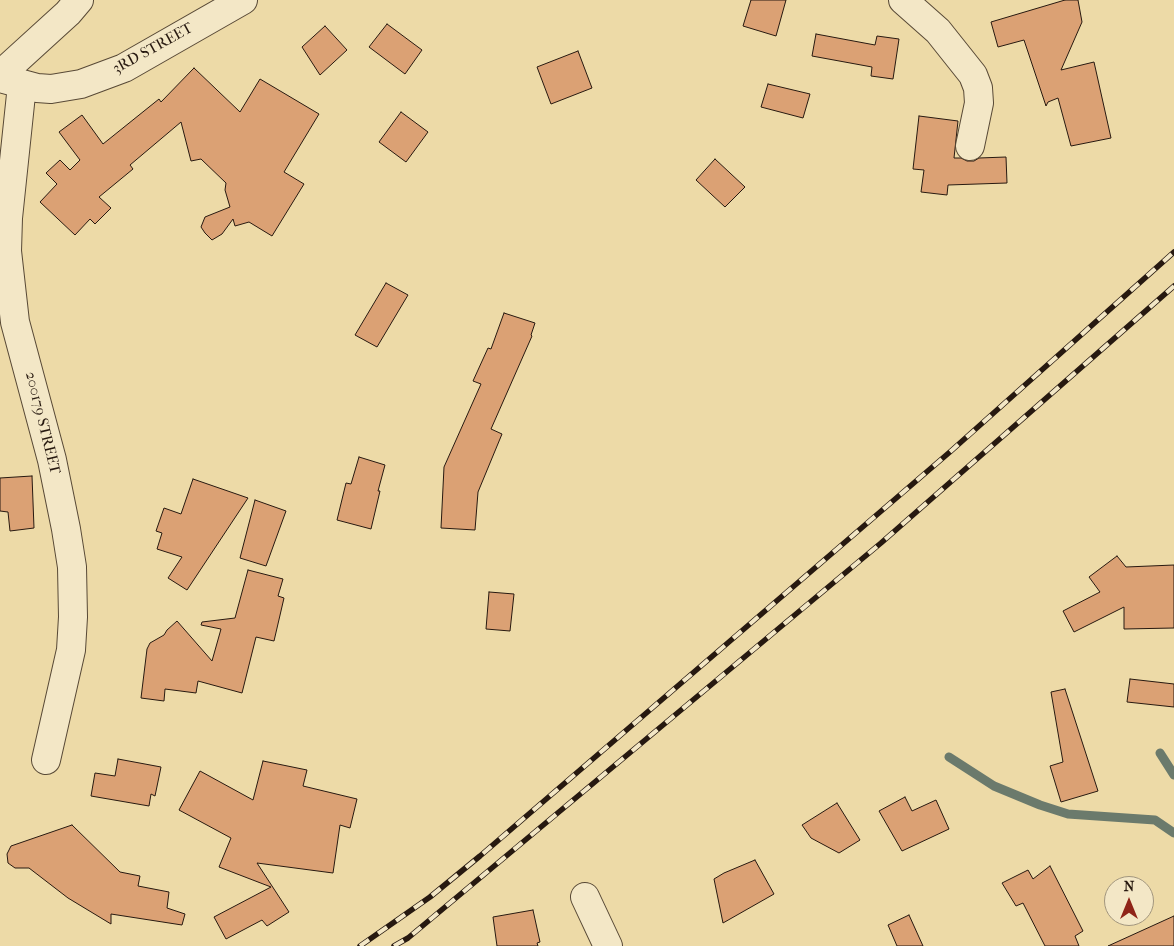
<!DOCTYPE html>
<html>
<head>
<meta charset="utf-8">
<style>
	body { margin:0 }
	#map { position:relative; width:1174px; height:946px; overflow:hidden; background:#eddaa7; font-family:"IM FELL French Canon",serif }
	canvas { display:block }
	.north { position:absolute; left:1104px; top:876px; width:50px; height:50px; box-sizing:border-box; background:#f3e7c6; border:1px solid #a1957d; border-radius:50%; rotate:0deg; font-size:14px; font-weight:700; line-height:20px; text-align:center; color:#271910 }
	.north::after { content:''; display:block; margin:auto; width:18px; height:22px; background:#8f2418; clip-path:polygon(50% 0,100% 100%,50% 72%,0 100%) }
</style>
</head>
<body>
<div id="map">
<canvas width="1174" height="946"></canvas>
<div class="north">N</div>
</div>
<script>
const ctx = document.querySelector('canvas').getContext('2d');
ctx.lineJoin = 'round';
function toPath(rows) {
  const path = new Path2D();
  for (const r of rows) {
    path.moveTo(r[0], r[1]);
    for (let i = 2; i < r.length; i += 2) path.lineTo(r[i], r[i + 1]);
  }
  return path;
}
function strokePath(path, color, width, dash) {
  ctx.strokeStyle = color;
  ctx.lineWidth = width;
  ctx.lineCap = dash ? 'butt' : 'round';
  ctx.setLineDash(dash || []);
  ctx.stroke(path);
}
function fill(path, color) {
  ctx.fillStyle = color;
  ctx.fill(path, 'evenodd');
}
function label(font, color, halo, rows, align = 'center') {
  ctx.font = font + ' "IM FELL French Canon",serif';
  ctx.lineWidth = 5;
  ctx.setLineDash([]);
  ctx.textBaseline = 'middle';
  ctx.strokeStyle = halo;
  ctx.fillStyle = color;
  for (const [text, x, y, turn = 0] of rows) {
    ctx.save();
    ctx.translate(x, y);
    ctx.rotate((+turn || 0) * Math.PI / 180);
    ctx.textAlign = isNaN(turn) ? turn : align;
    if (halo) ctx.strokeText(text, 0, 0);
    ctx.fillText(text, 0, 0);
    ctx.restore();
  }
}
const stream = toPath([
	[1160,753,1174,775],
	[949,757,994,786,1040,805,1068,814,1155,820,1174,833]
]);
const building = toPath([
	[751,0,786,0,776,36,743,26,751,0],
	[1065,0,1078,0,1082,22,1061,70,1094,62,1111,138,1071,146,1058,98,1048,102,1046,106,1024,40,998,47,991,22,1065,0],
	[387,24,422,50,405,74,369,47,387,24],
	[325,26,347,50,320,75,302,47,325,26],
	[816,34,875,45,877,36,899,39,893,79,871,76,872,67,812,56,816,34],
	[578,51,592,88,551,104,537,67,578,51],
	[194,68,240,112,260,79,319,114,284,172,304,184,272,236,249,222,235,226,233,219,222,234,212,240,205,233,201,227,205,217,230,207,225,190,226,183,201,159,191,161,181,122,130,165,133,169,99,197,111,208,95,224,90,219,75,235,40,202,57,184,46,173,60,160,70,170,80,160,59,132,82,115,103,144,159,99,161,102,194,68],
	[768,84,810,94,803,118,761,107,768,84],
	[401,112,428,132,406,162,379,142,401,112],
	[919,116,958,121,954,158,961,158,967,161,974,161,979,158,1006,157,1007,183,948,185,947,195,921,192,924,170,913,169,919,116],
	[715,159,745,187,725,207,696,180,715,159],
	[386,283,408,295,377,347,355,335,386,283],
	[504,313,535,323,531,335,532,336,491,429,502,434,478,492,475,530,441,528,444,467,481,384,473,381,488,348,491,349,504,313],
	[359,457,385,465,378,491,380,491,371,529,337,520,346,483,351,484,359,457],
	[32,476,34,528,10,531,8,512,0,511,0,478,32,476],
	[193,479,248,498,187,590,168,578,182,557,157,549,162,533,156,531,164,508,181,514,193,479],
	[255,500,286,511,266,566,240,558,255,500],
	[1117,556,1126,567,1174,565,1174,628,1124,629,1124,607,1074,632,1063,611,1100,592,1089,577,1117,556],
	[248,570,283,579,278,596,284,598,274,641,256,637,242,693,198,681,196,693,165,689,164,701,141,698,147,649,150,643,164,635,167,630,177,621,212,661,221,629,201,625,202,622,235,618,248,570],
	[489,592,514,594,510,631,486,629,489,592],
	[1130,679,1174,684,1174,707,1127,702,1130,679],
	[1065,689,1098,791,1061,802,1050,766,1063,762,1051,692,1065,689],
	[118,759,161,767,155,796,151,794,149,806,91,796,95,773,115,776,118,759],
	[263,761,307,770,303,786,357,799,350,828,340,825,333,873,257,863,289,912,267,926,262,920,226,939,214,917,271,887,219,867,231,838,179,810,200,771,253,800,263,761],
	[905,797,912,811,936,800,949,829,902,851,879,811,905,797],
	[837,803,860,840,839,853,811,838,802,825,837,803],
	[72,825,120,872,140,876,138,886,169,892,167,908,185,914,182,925,111,914,111,924,68,898,29,868,15,868,8,863,7,854,11,846,72,825],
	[755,860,774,894,723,923,714,879,724,873,755,860],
	[1050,866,1083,931,1075,936,1079,946,1045,946,1023,903,1016,906,1002,883,1028,870,1033,879,1050,866],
	[533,910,540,942,537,943,538,946,497,946,493,917,533,910],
	[909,915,923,946,897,946,888,925,909,915],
	[1174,916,1174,946,1108,946,1174,916]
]);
const minor = toPath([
	[903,0,938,31,973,75,978,88,979,103,970,146],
	[0,75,68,13,79,0],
	[0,78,37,88,51,89,81,84,124,68,243,0],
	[22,85,8,218,7,251,15,322,52,460,66,529,72,567,73,617,71,650,46,760],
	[585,897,608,946]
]);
const rail = toPath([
	[360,946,430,897,480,856,951,451,1174,252],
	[394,946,408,938,881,543,1174,286]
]);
const streetNames = [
	["3RD STREET",153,49,-29],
	["200179 STREET",42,423,76]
];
strokePath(stream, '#6b7a6c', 9);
fill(building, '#dba174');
strokePath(building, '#271910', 1);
strokePath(minor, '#584936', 30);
strokePath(minor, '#f3e7c6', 28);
strokePath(rail, '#271910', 5.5);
strokePath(rail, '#f3e7c6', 4, [11]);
label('15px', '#271910', '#f3e7c6', streetNames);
</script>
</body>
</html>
